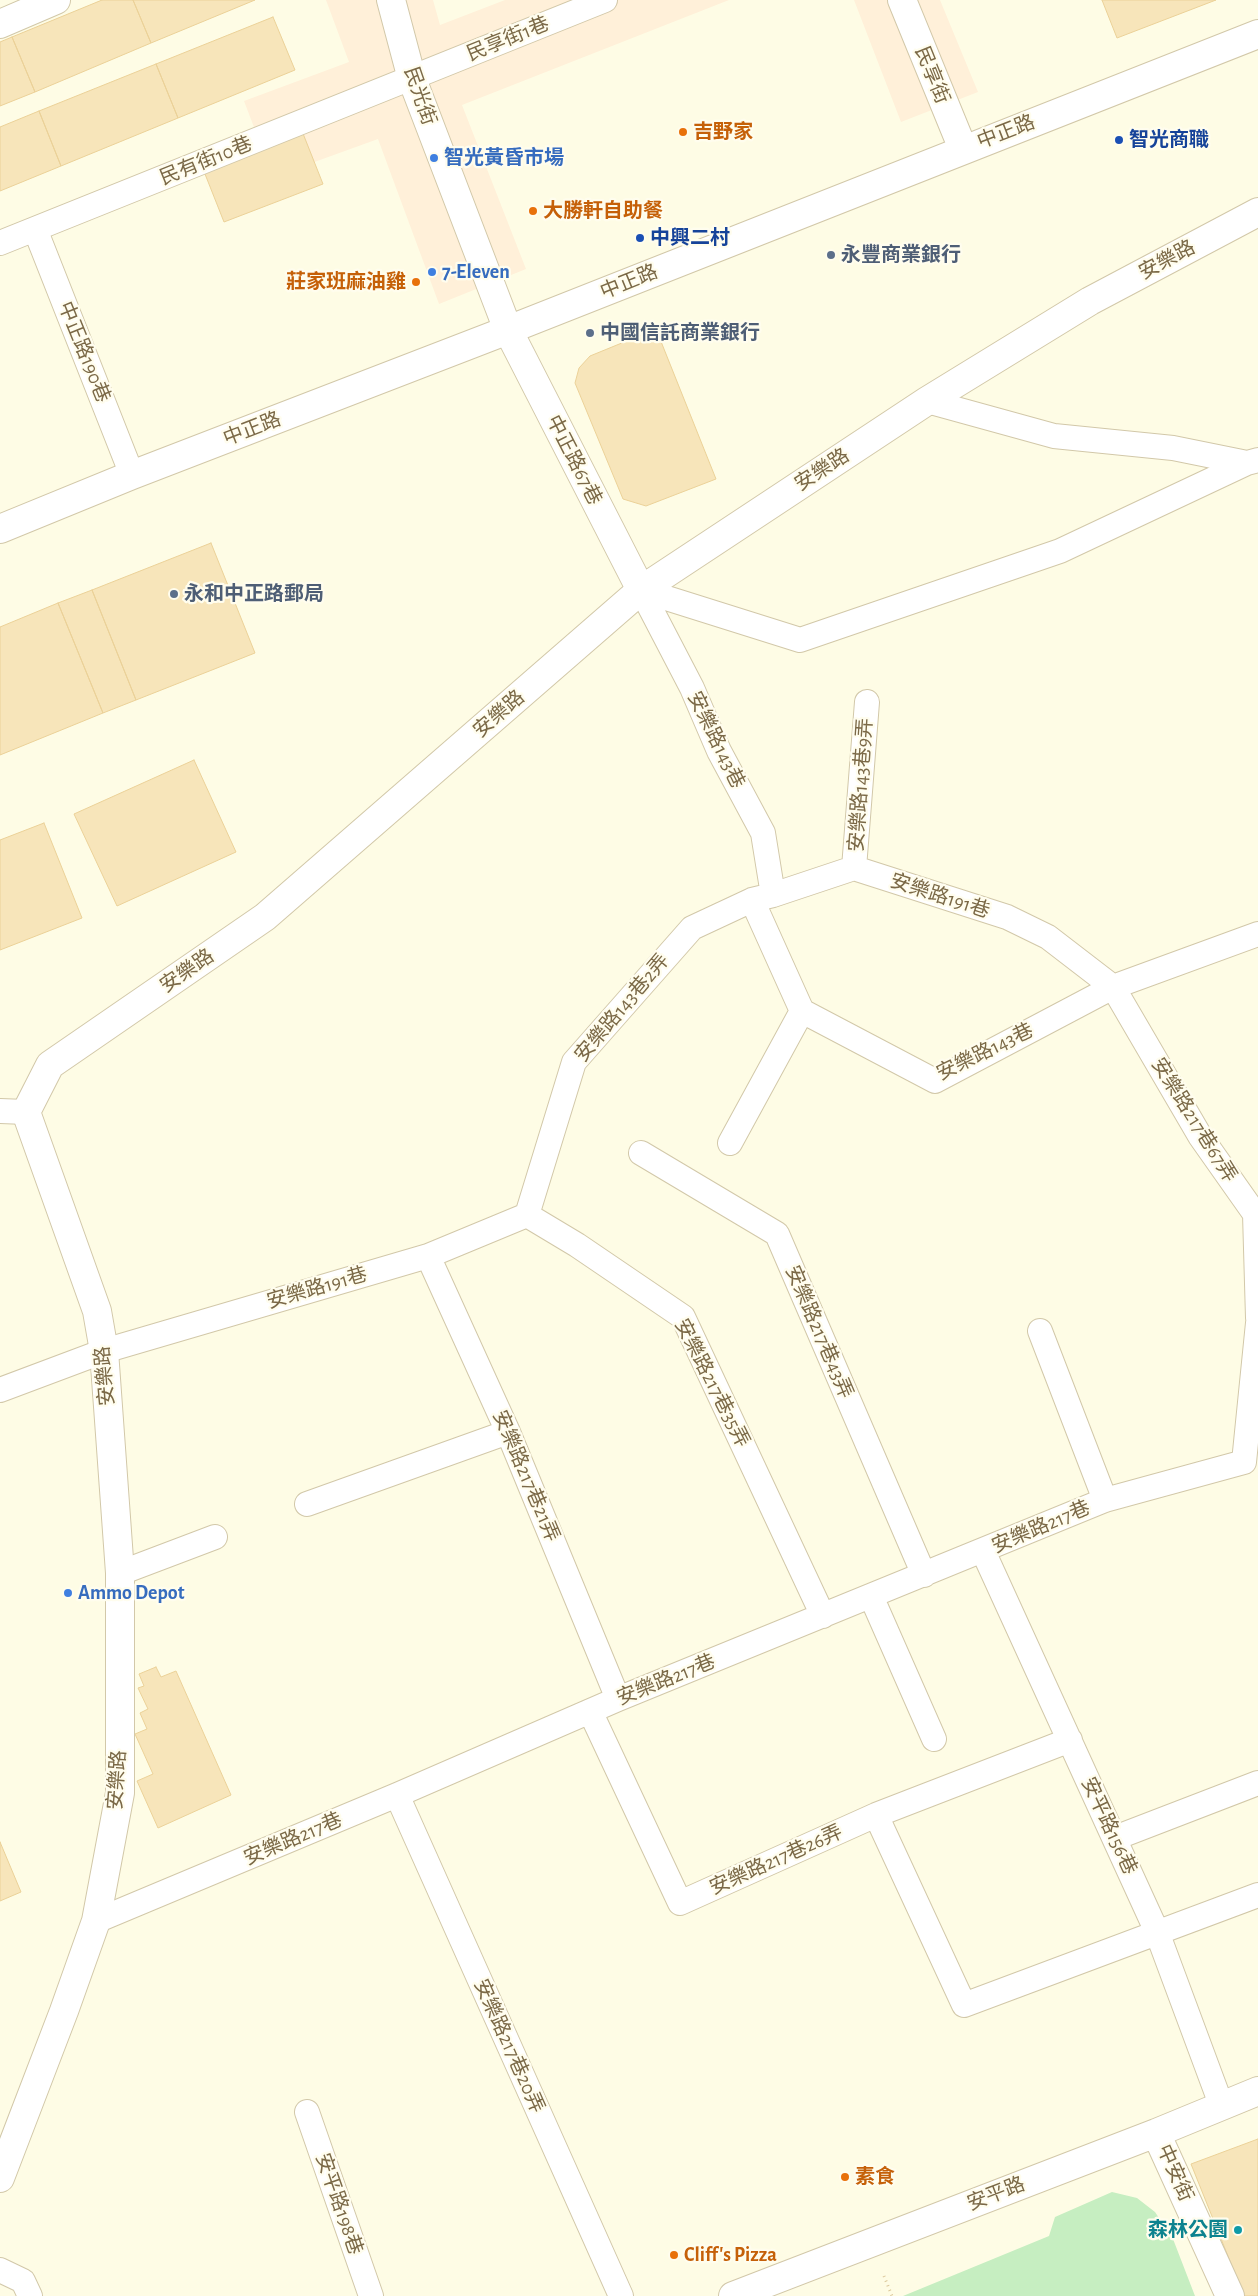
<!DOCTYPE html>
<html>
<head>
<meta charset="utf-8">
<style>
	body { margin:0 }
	canvas { display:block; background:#fefce5 }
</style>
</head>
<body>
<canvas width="1258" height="2296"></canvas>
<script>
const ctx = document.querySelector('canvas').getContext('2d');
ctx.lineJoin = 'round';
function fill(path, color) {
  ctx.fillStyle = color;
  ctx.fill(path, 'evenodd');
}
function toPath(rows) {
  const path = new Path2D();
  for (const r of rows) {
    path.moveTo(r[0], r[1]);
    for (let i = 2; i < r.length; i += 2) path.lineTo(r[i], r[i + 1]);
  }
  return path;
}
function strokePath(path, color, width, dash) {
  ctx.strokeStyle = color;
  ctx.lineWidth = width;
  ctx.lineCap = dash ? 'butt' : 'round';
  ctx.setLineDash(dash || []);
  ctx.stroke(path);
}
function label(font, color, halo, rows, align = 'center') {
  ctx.font = font + ' "Alegreya Sans","Noto Sans TC",sans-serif';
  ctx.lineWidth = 4.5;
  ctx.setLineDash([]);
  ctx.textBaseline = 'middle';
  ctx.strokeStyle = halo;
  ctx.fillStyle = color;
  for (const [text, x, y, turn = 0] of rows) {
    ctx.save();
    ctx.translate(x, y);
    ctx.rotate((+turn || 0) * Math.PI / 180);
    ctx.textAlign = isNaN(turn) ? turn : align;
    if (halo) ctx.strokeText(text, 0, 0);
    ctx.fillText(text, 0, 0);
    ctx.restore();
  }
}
const commercial = toPath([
	[326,0,433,0,440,25,505,0,729,0,462,105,526,269,439,304,378,139,273,177,244,101,349,62],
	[854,0,940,0,978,92,901,122]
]);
const green = toPath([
	[1112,2192,1137,2198,1155,2212,1173,2239,1195,2296,903,2296,1049,2236,1055,2217]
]);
const building = toPath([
	[102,0,133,0,151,43,35,92,12,37,102,0],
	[133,0,255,0,151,43,133,0],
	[1102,0,1216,0,1117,38,1102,0],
	[273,17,295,70,178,118,156,64,273,17],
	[12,37,35,92,0,106,0,42,12,37],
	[156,64,178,118,61,166,39,111,156,64],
	[39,111,61,166,0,191,0,127,39,111],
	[302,131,323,184,224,222,203,169,302,131],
	[656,329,716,479,646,506,623,499,575,383,579,368,590,356,656,329],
	[211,543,255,653,136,700,92,590,211,543],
	[92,590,136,700,103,713,58,603,92,590],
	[58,603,103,713,0,755,0,627,58,603],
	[194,760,236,852,117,906,74,814,194,760],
	[44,823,82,918,0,950,0,840,44,823],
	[156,1667,161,1677,176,1671,231,1795,158,1828,137,1781,153,1774,135,1734,147,1729,140,1713,148,1709,138,1688,144,1686,139,1674,156,1667],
	[0,1842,21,1892,0,1901,0,1842],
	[1258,2139,1258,2296,1244,2296,1191,2164,1258,2139]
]);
const path = toPath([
	[884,2276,892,2296]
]);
const service = toPath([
	[35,229,132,475],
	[0,243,605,0],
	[927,401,1054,436,1173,448,1247,463],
	[641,590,800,640,1060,551,1247,463,1258,460],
	[641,590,692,688,719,751,763,833,773,895],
	[854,868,867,702],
	[752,900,802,1011,935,1081,1113,987,1258,934],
	[0,1111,26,1112],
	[730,1143,802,1011],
	[641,1153,777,1234,924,1575],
	[527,1215,574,1062,692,928,752,900,773,895,854,868,1007,917,1048,937,1113,987,1200,1136,1255,1214,1258,1318],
	[527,1215,577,1245,683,1317,823,1616],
	[428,1256,508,1432,618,1699],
	[1040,1331,1105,1500],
	[0,1390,104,1351,428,1256,527,1215],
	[1244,1462,1258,1323],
	[307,1504,508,1432],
	[983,1551,1157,1932,1222,2107],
	[120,1573,215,1537],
	[871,1596,934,1739],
	[590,1711,680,1903,876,1815,1070,1740],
	[397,1795,621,2296],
	[876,1815,964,2005,1258,1895],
	[1115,1838,1258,1783],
	[96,1921,397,1795,618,1699,1105,1500,1244,1462],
	[307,2112,371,2296],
	[0,2270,23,2281,30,2296]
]);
const minor = toPath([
	[391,0,412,79,508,330,641,590],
	[902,0,963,149],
	[0,24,56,0],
	[1156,2133,1230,2296],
	[0,2178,64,2011,96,1921,120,1793,120,1573,104,1351,97,1311,26,1112,50,1065,265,917,641,590,927,401,1090,301,1258,212],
	[733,2296,1156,2133,1258,2091]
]);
const tertiary = toPath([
	[0,529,132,475,508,330,1258,34]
]);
const markers = [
	[683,132,5,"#e8710a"],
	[1119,140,5,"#1a4fb4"],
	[434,158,5,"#3f7fe0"],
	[533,211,5,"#e8710a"],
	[640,238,5,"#1a4fb4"],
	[831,255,5,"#5c6f8a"],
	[432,272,5,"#3f7fe0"],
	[416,282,5,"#e8710a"],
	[590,333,5,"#5c6f8a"],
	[174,594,5,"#5c6f8a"],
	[68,1593,5,"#3f7fe0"],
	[845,2177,5,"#e8710a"],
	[1238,2230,5,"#0f9aa8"],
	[674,2255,5,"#e8710a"]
];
const streetNames = [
	["民享街1巷",508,39,-22],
	["民享街",932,75,68],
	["民光街",420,96,71],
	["中正路",1006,132,-21],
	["民有街10巷",206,161,-22],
	["安樂路",1167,260,-28],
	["中正路",629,282,-22],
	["中正路190巷",84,352,68],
	["中正路",252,429,-21],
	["中正路67巷",574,460,63],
	["安樂路",822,470,-33],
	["安樂路",499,714,-41],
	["安樂路143巷",716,740,64],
	["安樂路143巷9弄",861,785,-86],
	["安樂路191巷",940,896,18],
	["安樂路",187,971,-35],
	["安樂路143巷2弄",622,1008,-50],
	["安樂路143巷",985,1052,-26],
	["安樂路217巷67弄",1194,1120,58],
	["安樂路191巷",317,1288,-16],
	["安樂路217巷43弄",819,1332,67],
	["安樂路",105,1376,-95],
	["安樂路217巷35弄",712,1383,63],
	["安樂路217巷21弄",526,1476,67],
	["安樂路217巷",1041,1527,-23],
	["安樂路217巷",666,1680,-22],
	["安樂路",117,1780,-86],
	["安平路156巷",1109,1826,65],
	["安樂路217巷",293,1839,-23],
	["安樂路217巷26弄",776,1860,-24],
	["安樂路217巷20弄",509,2046,66],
	["中安街",1175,2173,66],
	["安平路",996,2194,-21],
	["安平路198巷",339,2204,71]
];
const foodNames = [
	["吉野家",693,132],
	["大勝軒自助餐",543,211],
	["莊家班麻油雞",406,282,"right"],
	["素食",855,2177],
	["Cliff's Pizza",684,2255]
];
const transitNames = [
	["智光商職",1129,140],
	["中興二村",650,238]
];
const shopNames = [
	["智光黃昏市場",444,158],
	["7-Eleven",442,272],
	["Ammo Depot",78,1593]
];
const serviceNames = [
	["永豐商業銀行",841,255],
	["中國信託商業銀行",600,333],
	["永和中正路郵局",184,594]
];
const cultureNames = [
	["森林公園",1228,2230]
];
fill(commercial, '#fff0d9');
fill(green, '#c6eec1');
fill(building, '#f7e5ba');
strokePath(building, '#ebd198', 1);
strokePath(service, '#d2c8a9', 26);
strokePath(minor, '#d2c8a9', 30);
strokePath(tertiary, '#d2c8a9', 30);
strokePath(path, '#dcc99c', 3, [1, 4]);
strokePath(service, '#fff', 24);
strokePath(minor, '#fff', 28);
strokePath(tertiary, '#fff', 28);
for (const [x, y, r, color] of markers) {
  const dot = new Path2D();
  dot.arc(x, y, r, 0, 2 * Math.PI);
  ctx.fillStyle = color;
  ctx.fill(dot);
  strokePath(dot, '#fffdee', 2);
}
label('20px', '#7b6947', '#fffdee', streetNames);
label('bold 20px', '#c56008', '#fffdee', foodNames, 'left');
label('bold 20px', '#164399', '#fffdee', transitNames, 'left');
label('bold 20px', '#366cbe', '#fffdee', shopNames, 'left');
label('bold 20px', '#4e5e75', '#fffdee', serviceNames, 'left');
label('bold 20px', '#0d838f', '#fffdee', cultureNames, 'right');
</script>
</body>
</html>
